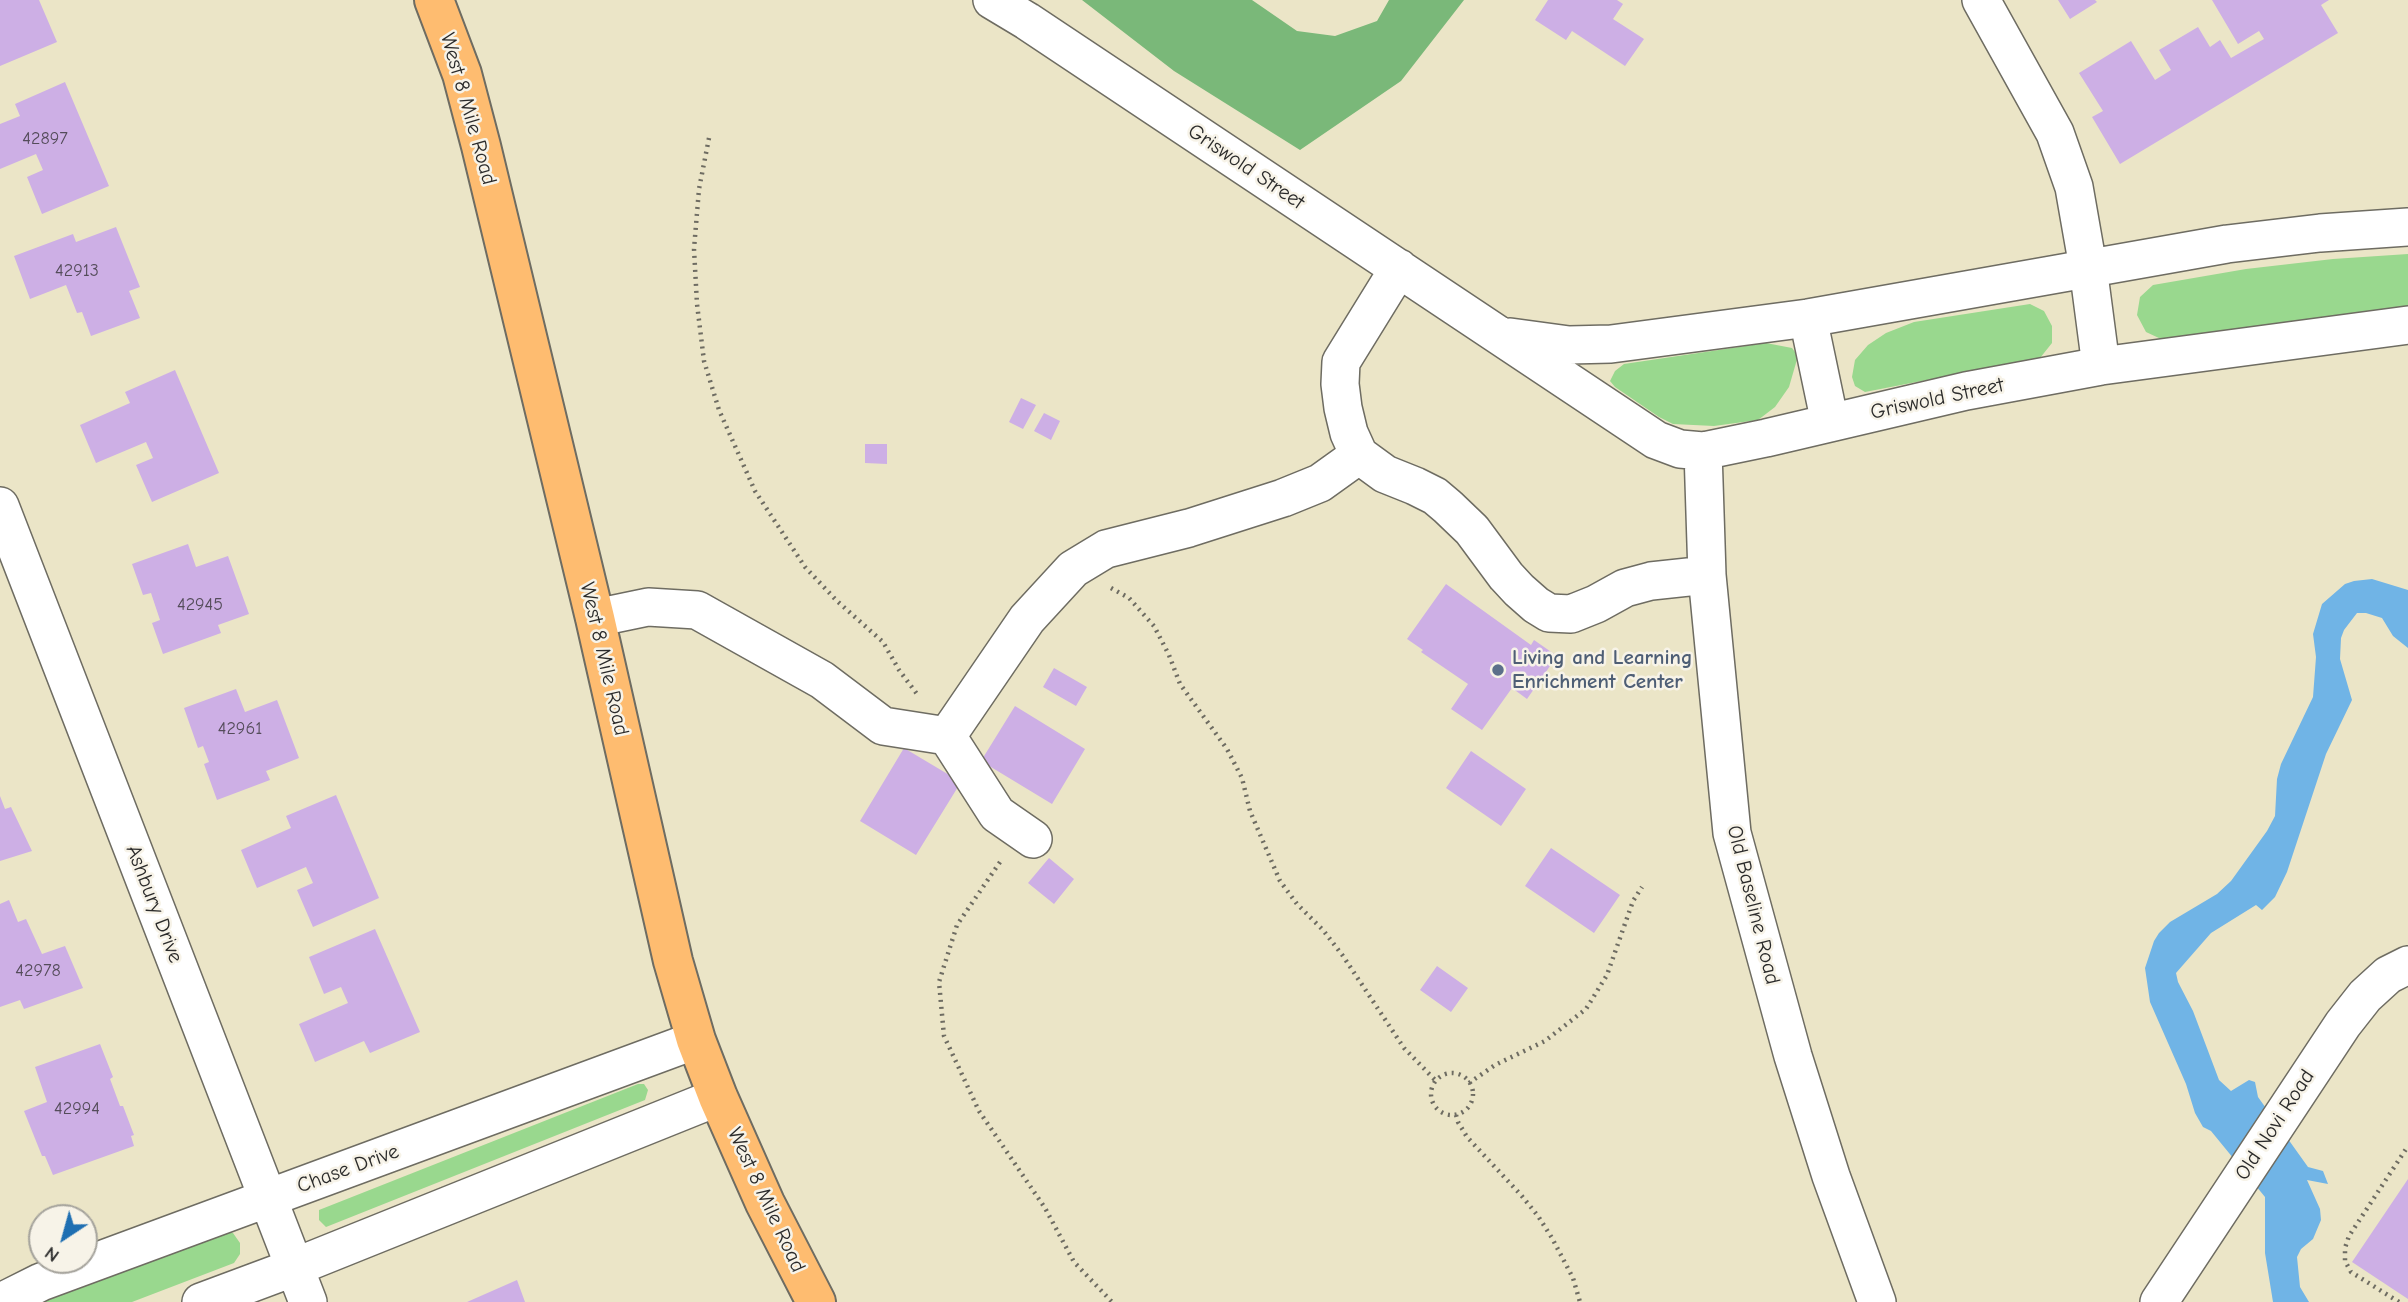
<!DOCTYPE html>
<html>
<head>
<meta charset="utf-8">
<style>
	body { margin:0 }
	#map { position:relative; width:2408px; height:1302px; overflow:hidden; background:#ebe5c7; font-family:"Comic Neue",sans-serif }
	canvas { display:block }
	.north { position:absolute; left:28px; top:1204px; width:70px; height:70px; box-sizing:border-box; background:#f7f3e8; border:2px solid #a5a39c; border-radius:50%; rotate:216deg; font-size:19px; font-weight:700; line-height:28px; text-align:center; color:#2b2b2b }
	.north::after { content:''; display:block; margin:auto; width:24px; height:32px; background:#1f6fb2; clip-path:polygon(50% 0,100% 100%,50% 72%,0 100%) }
</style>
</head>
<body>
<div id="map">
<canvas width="2408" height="1302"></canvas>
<div class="north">N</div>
</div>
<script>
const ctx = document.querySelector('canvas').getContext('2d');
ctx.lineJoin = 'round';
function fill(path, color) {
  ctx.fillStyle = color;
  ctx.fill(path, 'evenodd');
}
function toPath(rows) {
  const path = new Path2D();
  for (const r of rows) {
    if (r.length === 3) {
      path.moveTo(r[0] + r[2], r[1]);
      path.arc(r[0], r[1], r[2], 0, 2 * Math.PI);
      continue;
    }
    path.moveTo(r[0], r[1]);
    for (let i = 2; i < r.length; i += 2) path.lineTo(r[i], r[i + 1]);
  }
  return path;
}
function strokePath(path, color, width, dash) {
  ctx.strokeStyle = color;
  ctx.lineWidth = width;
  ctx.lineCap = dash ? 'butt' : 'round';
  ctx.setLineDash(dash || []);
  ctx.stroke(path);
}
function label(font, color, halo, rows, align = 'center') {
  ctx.font = font + ' "Comic Neue",sans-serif';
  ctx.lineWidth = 5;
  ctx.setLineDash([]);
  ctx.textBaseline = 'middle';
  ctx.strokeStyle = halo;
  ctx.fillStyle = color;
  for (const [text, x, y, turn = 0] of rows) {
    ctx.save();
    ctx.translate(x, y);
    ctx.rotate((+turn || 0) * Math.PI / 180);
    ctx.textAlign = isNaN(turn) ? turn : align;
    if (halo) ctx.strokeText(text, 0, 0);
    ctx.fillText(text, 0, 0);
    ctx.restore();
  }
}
const green = toPath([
	[2408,254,2408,306,2161,339,2146,332,2137,315,2140,297,2153,285,2246,269,2333,259],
	[2030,304,2044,311,2052,326,2052,343,2040,358,1865,392,1855,386,1852,377,1855,360,1868,345,1886,333,1914,322],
	[1766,343,1792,348,1798,356,1789,387,1775,407,1758,420,1714,426,1673,424,1659,417,1615,387,1610,381,1615,371,1624,364],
	[638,1084,644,1084,648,1090,645,1100,326,1227,319,1220,319,1210],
	[221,1231,233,1233,240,1243,240,1254,234,1263,132,1302,36,1302]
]);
const forest = toPath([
	[1082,0,1252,0,1297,31,1335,36,1377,21,1389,0,1464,0,1401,81,1300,150,1174,71]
]);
const water = toPath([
	[2372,579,2408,590,2408,648,2393,636,2382,618,2366,613,2357,613,2344,630,2341,638,2340,659,2352,700,2326,754,2287,872,2275,897,2262,910,2256,905,2211,933,2176,973,2178,982,2193,1011,2219,1080,2231,1091,2249,1080,2255,1082,2258,1097,2308,1167,2323,1171,2328,1184,2307,1180,2320,1209,2321,1220,2313,1239,2301,1249,2297,1257,2300,1287,2309,1302,2273,1302,2265,1253,2265,1197,2211,1131,2203,1127,2195,1113,2186,1084,2150,1002,2145,968,2154,941,2159,933,2170,922,2217,894,2231,881,2267,831,2275,816,2277,779,2281,764,2313,697,2316,657,2313,634,2322,604,2345,584,2354,581]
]);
const building = toPath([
	[0,0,39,0,57,42,0,66],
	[1548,0,1617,0,1623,4,1613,19,1644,39,1625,66,1572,31,1566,40,1535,20],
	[2058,0,2095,0,2097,2,2070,19],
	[2212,0,2329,0,2321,5,2338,33,2120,164,2092,117,2103,111,2079,73,2131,41,2155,80,2171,70,2159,50,2198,27,2210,47,2220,40,2231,58,2264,39,2259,31,2238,44],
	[65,82,109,186,42,214,27,177,43,170,36,154,0,169,0,124,20,116,15,104],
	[116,227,140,287,129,291,140,318,91,336,82,312,77,313,66,285,30,299,14,256,73,234,76,242],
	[175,370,219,473,152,502,136,465,153,458,146,442,96,463,80,425,130,403,125,392],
	[1021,398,1036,405,1023,429,1009,422],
	[1044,413,1060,421,1051,440,1034,431],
	[865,444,887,444,887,464,865,463],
	[188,544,196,567,228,556,249,614,218,625,221,633,163,654,152,623,160,620,151,593,143,595,132,564],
	[1446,584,1531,645,1534,640,1557,656,1527,699,1512,688,1482,730,1451,709,1468,684,1421,652,1423,650,1407,639],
	[1054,668,1087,687,1076,706,1043,687],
	[236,689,245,712,277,700,299,758,266,771,270,780,217,800,204,764,209,762,203,746,198,748,184,708],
	[1015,706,1085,749,1052,804,981,761],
	[904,748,961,782,916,855,860,821],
	[1471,751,1526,789,1501,826,1446,788],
	[336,795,379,898,313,927,297,890,313,883,306,867,257,888,241,850,291,828,286,816],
	[0,796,5,809,11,807,32,851,0,861],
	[1551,848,1620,895,1594,933,1525,886],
	[1049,858,1074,879,1054,904,1028,883],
	[9,900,18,922,26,919,42,954,65,946,83,988,24,1009,20,1000,0,1007,0,904],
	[375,929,420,1032,370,1053,364,1041,315,1062,299,1024,348,1003,341,987,324,994,309,957],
	[1437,966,1468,988,1451,1012,1420,990],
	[100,1044,113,1077,110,1079,120,1106,123,1106,134,1135,131,1136,134,1146,53,1175,45,1156,42,1156,24,1111,47,1102,35,1067],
	[2408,1179,2408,1299,2352,1262],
	[517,1280,525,1302,467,1302]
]);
const path = toPath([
	[709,138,699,189,694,249,697,304,704,361,719,410,755,491,805,567,837,601,883,642,899,670,917,694],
	[1111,588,1129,598,1154,626,1169,655,1180,684,1227,749,1242,778,1250,811,1280,881,1297,904,1323,930,1343,956,1404,1048,1436,1081],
	[1000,862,957,925,939,982,944,1036,979,1111,1045,1208,1074,1262,1112,1302],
	[1452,1094,21],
	[1469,1083,1495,1065,1545,1041,1586,1009,1607,975,1633,901,1642,887],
	[1456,1115,1458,1122,1467,1137,1521,1195,1538,1216,1552,1238,1573,1278,1580,1302],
	[2399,1302,2351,1272,2345,1261,2345,1248,2349,1236,2408,1146]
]);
const minor = toPath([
	[992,0,1027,21,1656,440,1680,449,1703,451,1766,438,1966,391,2101,366,2408,325],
	[1981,0,2055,133,2074,187,2088,267,2101,366],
	[1399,268,1341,362,1340,384,1343,408,1349,433,1359,455,1385,474,1415,486,1435,496,1448,507,1472,530,1506,576,1519,590,1536,605,1549,613,1571,614,1596,604,1625,588,1651,581,1707,575],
	[1808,318,1830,423],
	[1510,337,1569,345,1611,344,1808,318,2227,244,2320,233,2408,227],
	[1703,451,1707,575,1732,833,1793,1056,1831,1176,1877,1302],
	[0,506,308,1302],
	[595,618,648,607,697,610,822,680,883,726,947,736],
	[1033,839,997,814,947,736,1027,619,1073,569,1106,549,1189,528,1283,498,1320,483,1359,455],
	[1,1302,41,1282,696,1040],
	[201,1302,295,1267,718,1097],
	[2159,1302,2343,1024,2365,996,2388,975,2408,965]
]);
const major = toPath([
	[434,0,462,74,481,146,595,618,673,961,696,1040,718,1097,765,1203,816,1302]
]);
const markers = [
	[1498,670,7,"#5c6f8a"]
];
const numberNames = [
	["42897",45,139],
	["42913",77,271],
	["42945",200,605],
	["42961",240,729],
	["42978",38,971],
	["42994",77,1109]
];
const streetNames = [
	["West 8 Mile Road",468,109,74],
	["Griswold Street",1246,167,34],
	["Griswold Street",1937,399,-12],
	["West 8 Mile Road",604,659,77],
	["Ashbury Drive",154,904,69],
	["Old Baseline Road",1753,905,76],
	["Old Novi Road",2275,1125,-57],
	["Chase Drive",348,1169,-20],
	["West 8 Mile Road",766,1200,65]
];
const serviceNames = [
	["Living and Learning",1512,658],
	["Enrichment Center",1512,682]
];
fill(green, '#99d88e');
fill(forest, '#7ab879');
fill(water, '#70b4e6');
fill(building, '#cdafe5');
strokePath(minor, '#6e6c62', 40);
strokePath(major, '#6e6c62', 42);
strokePath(path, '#6e6c62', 4.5, [2, 5]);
strokePath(minor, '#fff', 37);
strokePath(major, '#febc70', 38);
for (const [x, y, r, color] of markers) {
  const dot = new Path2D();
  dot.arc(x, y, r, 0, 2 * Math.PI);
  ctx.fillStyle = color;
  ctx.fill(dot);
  strokePath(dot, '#f7f3e8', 2.5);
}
label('18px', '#544c5a', null, numberNames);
label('21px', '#2b2b2b', '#f7f3e8', streetNames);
label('bold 21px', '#4e5e75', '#f7f3e8', serviceNames, 'left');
</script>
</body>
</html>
